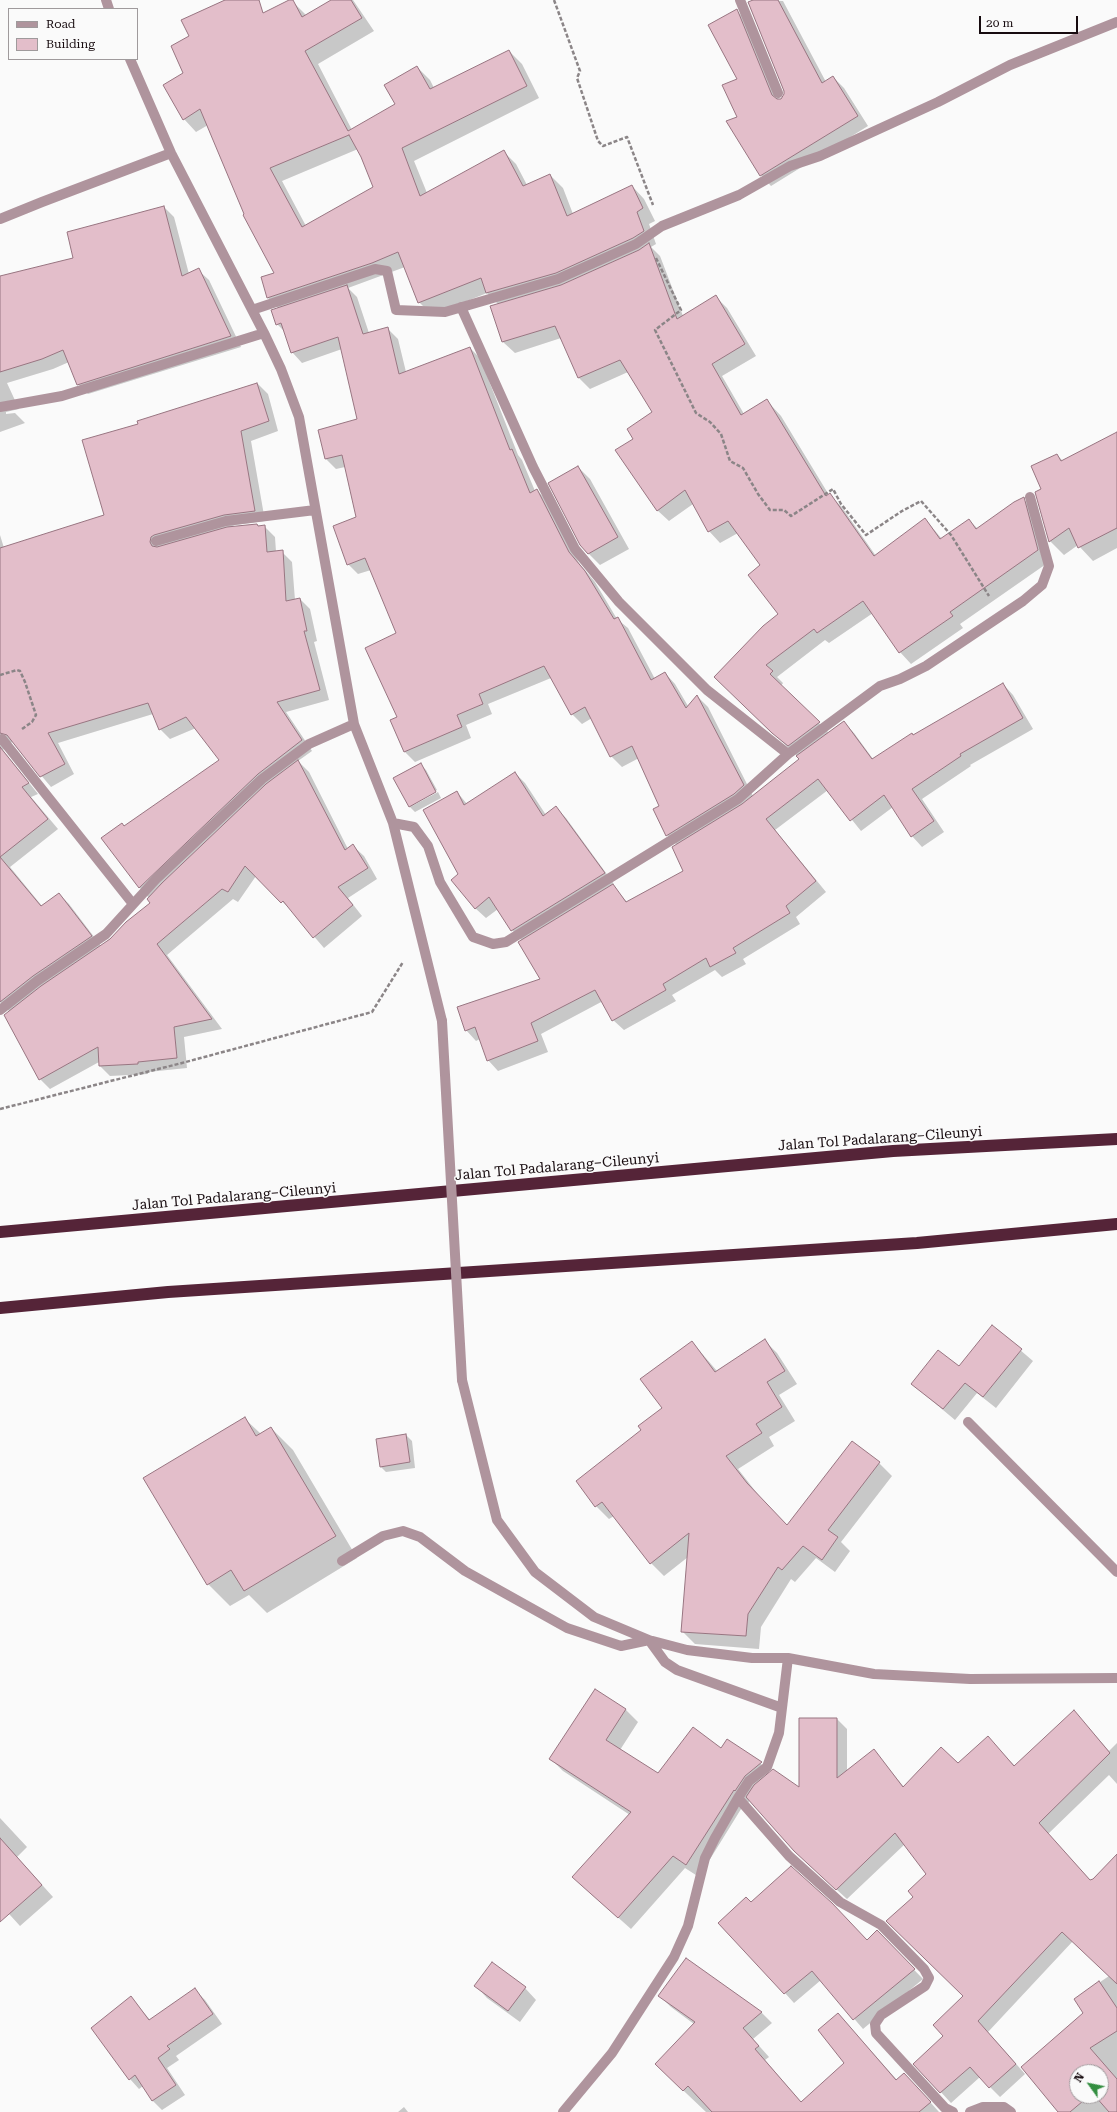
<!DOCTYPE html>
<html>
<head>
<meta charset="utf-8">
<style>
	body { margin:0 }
	#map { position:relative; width:1117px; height:2112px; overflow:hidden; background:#fafafa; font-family:"Roboto Serif",serif }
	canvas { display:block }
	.legend { position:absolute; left:8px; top:8px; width:130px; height:52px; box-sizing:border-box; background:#fafafa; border:1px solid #9f9a9c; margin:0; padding:5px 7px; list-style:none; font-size:12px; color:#170b0f }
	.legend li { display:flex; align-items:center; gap:8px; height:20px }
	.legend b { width:20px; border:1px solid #9f9a9c }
	.north { position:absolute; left:1069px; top:2064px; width:40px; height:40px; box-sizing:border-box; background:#fafafa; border:1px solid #9f9a9c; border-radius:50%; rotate:303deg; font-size:11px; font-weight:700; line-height:16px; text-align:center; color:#170b0f }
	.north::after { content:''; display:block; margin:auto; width:14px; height:18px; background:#338e40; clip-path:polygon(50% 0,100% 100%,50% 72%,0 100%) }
	.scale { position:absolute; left:979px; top:16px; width:99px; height:18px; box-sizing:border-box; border:2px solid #170b0f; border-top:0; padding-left:5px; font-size:12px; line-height:14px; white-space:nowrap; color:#170b0f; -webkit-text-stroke:3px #fafafa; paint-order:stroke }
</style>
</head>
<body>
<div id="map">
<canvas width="1117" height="2112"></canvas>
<ul class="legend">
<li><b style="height:5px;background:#af949d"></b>Road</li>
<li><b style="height:11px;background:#e3beca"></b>Building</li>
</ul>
<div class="north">N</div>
<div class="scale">20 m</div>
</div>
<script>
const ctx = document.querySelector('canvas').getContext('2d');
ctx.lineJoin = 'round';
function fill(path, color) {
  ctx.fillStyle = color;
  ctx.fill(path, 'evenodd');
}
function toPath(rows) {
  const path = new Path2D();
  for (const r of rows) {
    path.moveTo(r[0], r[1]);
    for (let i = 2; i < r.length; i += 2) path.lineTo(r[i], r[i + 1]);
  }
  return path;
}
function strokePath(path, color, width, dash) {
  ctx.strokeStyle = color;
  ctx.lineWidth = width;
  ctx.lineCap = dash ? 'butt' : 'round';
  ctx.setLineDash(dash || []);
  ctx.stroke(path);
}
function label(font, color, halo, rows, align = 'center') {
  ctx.font = font + ' "Roboto Serif",serif';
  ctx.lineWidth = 3;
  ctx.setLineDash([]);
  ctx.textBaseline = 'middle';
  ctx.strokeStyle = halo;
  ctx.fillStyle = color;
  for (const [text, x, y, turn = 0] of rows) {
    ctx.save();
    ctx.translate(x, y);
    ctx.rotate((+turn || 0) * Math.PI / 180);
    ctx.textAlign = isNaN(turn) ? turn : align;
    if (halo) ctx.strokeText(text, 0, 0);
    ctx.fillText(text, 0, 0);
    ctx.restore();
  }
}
const shadow = toPath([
	[291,0,307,16,333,0,353,0,374,31,318,64,352,130,396,104,417,67,430,80,434,88,509,51,522,64,539,98,414,161,427,193,504,152,516,164,527,185,550,175,563,188,573,214,632,186,644,199,655,221,649,224,656,244,651,247,660,256,683,316,716,297,727,308,756,356,722,376,744,414,770,404,781,416,829,495,841,506,876,556,925,519,942,539,969,520,978,529,1023,499,1035,510,1049,562,960,624,963,628,911,664,900,652,873,613,829,643,825,640,777,677,783,683,781,686,829,733,843,722,854,733,873,759,1003,684,1013,695,1033,729,970,765,971,766,922,799,944,832,922,847,912,836,893,807,861,831,828,790,775,830,826,892,796,917,800,924,743,959,746,964,722,977,715,970,672,995,676,1001,624,1030,613,1020,603,1001,541,1034,548,1052,498,1071,488,1060,480,1039,476,1041,466,1030,542,979,522,941,512,930,498,909,486,918,475,908,459,874,457,792,467,804,515,773,525,783,546,815,556,808,566,818,614,884,612,885,628,903,684,871,677,845,667,835,660,806,639,758,622,767,611,756,592,718,582,724,572,714,551,678,488,704,492,714,466,725,471,738,415,762,405,752,392,721,398,718,398,634,371,570,358,574,348,564,358,518,345,467,336,469,326,459,319,431,359,420,342,349,302,363,292,352,285,332,277,324,279,309,268,298,275,273,246,214,208,125,196,132,184,119,185,73],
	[358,149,374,188,306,226,282,181],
	[405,267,419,302,432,315,487,293,498,304,503,342,515,353,561,338,579,378,590,389,628,372,653,412,634,439,657,510,669,521,693,504,709,531,720,543,738,533,761,566,779,615,727,689,800,759,753,796,708,707,698,697,688,706,675,684,665,673,655,679,628,628,617,619,595,582,579,563,547,501,537,490,535,491,522,460,518,455,480,358,470,348,406,372,398,339,387,328,369,333,357,297,348,288],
	[755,0,783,1,826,82,833,77,844,88,868,126,771,186,761,175,738,118,736,10,747,21,779,100,785,95],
	[164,207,174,217,189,274,198,270,209,280,241,347,88,394,78,384,69,362,53,369,7,383,19,409,6,412,6,414,15,413,25,423,0,432,0,277,74,258],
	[258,384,268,394,278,431,251,441,265,521,235,525,225,529,257,525,259,527,264,526,275,537,276,552,282,552,292,562,295,600,300,599,310,609,317,641,314,642,329,700,286,712,312,751,298,761,309,772,348,849,353,846,364,856,377,879,348,898,362,916,324,948,293,912,256,876,238,902,233,899,167,955,222,1029,184,1037,187,1068,148,1072,148,1074,110,1076,100,1066,99,1062,50,1089,40,1079,10,1012,0,1002,0,535,4,548,105,516,139,425,138,422],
	[153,714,160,729,170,739,196,728,220,760,125,827,103,838,140,888,149,898,151,904,101,946,69,904,59,894,42,906,10,867,58,829,31,797,38,794,3,750,7,744,13,742,51,787,74,774,58,743],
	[1117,433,1117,548,1093,561,1078,545,1064,555,1050,541,1036,493,1042,490,1057,455,1063,461],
	[578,467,590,479,629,549,600,565,588,553],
	[421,765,426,770,437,790,410,807,394,779],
	[438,792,441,798,415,812,410,807],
	[992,1326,1033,1361,996,1408,977,1393,955,1420,912,1384,959,1368],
	[765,1341,777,1353,797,1384,779,1395,795,1421,769,1437,774,1446,738,1469,760,1497,787,1526,852,1442,879,1463,892,1476,841,1542,850,1551,835,1572,816,1558,795,1582,791,1579,761,1627,759,1649,695,1644,682,1631,688,1557,664,1576,651,1563,614,1516,609,1519,596,1506,577,1481,642,1430,663,1409,692,1342,717,1371],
	[244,1418,261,1434,271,1428,293,1450,357,1558,267,1613,249,1595,230,1606,208,1584],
	[406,1435,412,1441,415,1468,386,1472,381,1467],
	[596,1690,626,1710,638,1722,620,1750,658,1774,721,1749,728,1740,761,1764,770,1773,800,1789,837,1719,847,1729,847,1772,874,1751,904,1787,958,1765,988,1738,1015,1766,1074,1711,1109,1751,1117,1743,1117,1784,1109,1775,1048,1834,1091,1881,1093,1880,1117,1856,1117,2112,1059,2112,1085,2014,1075,1999,1109,1976,1073,1941,988,2032,1025,2074,1000,2097,980,2077,951,2103,915,2064,945,2036,964,1996,914,1897,927,1874,905,1844,847,1899,794,1851,750,1800,748,1803,746,1801,699,1877,685,1868,631,1929,586,1889,630,1815,563,1771,551,1759],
	[1077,2072,1101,2072,1101,2096,1077,2096],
	[0,1818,27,1847,17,1857,53,1897,20,1926,0,1904],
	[751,1904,867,1941,877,1932,923,1979,863,2029,821,1980,794,2003,785,1993],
	[686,1959,762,2013,772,2023,753,2039,769,2057,765,2060,801,2102,845,2063,838,2014,897,2080,915,2085,939,2112,706,2112,667,2075,694,2024,671,2007,660,1996],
	[476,1986,525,1988,536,2000,520,2022,487,1998],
	[195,1990,205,2000,222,2024,176,2056,179,2060,167,2068,185,2095,162,2110,152,2100,143,2086,139,2089,130,2079,131,1998,151,2021],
	[404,2107,408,2112,398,2112]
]);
const building = toPath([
	[225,0,259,0,263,13,289,0,293,0,302,17,331,0,351,0,362,18,305,51,348,131,395,104,384,85,417,66,430,89,509,50,527,86,402,148,420,196,504,150,523,186,550,174,567,216,632,185,643,208,637,212,644,231,633,238,556,273,486,293,481,278,418,303,398,252,372,263,267,298,261,277,274,273,243,215,244,214,200,109,183,120,163,85,183,73,171,46,189,36,181,20,225,0],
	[349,135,361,157,373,187,302,227,270,168,349,135],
	[753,0,778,0,822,83,833,76,858,116,760,176,726,121,737,117,722,85,737,79,708,25,737,9,772,95,777,99,781,99,784,94,784,91,748,2,753,0],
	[164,206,182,276,199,268,231,336,77,385,63,350,42,359,0,372,0,276,73,258,67,232,164,206],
	[649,243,677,319,716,295,745,344,712,364,741,415,767,399,826,496,830,493,874,556,925,518,940,539,969,519,976,529,1014,502,1024,497,1038,550,950,612,953,616,899,653,863,601,817,633,814,629,766,665,773,671,770,674,820,722,788,746,772,733,714,677,763,626,778,614,748,575,760,565,728,521,708,532,685,490,657,511,615,450,633,439,627,429,652,412,620,360,578,378,555,326,502,342,490,306,561,285,639,250,649,243],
	[347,285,363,334,388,327,399,374,470,347,510,450,512,449,530,493,537,489,569,552,585,571,614,619,618,617,651,680,665,672,686,708,697,695,744,785,734,794,666,836,653,809,659,806,632,746,610,757,585,707,571,715,544,666,479,694,483,704,457,715,462,727,404,752,390,720,397,717,365,648,396,633,365,558,347,565,333,526,356,517,342,455,325,459,318,430,357,419,338,337,291,353,281,323,276,325,271,310,347,285],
	[257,383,269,421,241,431,255,511,224,515,154,535,151,537,150,542,152,546,157,547,227,527,257,524,258,526,265,525,267,552,283,550,286,601,300,598,307,631,304,631,320,690,277,702,302,740,258,774,139,888,101,838,122,823,124,826,219,760,186,717,159,730,148,703,48,733,65,764,40,777,7,735,0,733,0,548,104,515,82,440,138,424,137,421,257,383],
	[1117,432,1117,528,1078,548,1069,528,1049,542,1035,492,1041,489,1031,466,1057,454,1061,461,1117,432],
	[578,466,618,537,588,554,580,545,548,483,578,466],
	[1003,683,1023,718,960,754,961,756,912,789,934,821,911,837,884,795,850,821,818,779,766,819,816,881,786,906,790,913,733,948,736,953,710,967,706,958,663,984,666,990,612,1021,595,990,531,1023,538,1041,487,1061,475,1027,465,1031,457,1007,540,979,518,942,613,884,626,902,683,871,672,847,742,804,799,759,796,756,844,721,872,759,912,733,913,735,1003,683],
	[0,747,29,783,22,787,48,819,0,857,41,906,59,893,92,936,33,976,0,1002,0,747],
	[298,760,345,850,353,844,368,868,338,887,353,905,313,938,283,901,281,903,245,866,228,892,222,889,157,944,212,1019,174,1027,177,1058,138,1062,138,1064,99,1066,98,1047,39,1080,4,1015,41,986,110,939,126,922,150,903,147,899,162,883,266,784,298,760],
	[421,763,436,792,409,807,393,778,421,763],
	[515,772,543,816,556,806,605,873,511,931,489,897,475,909,451,880,458,874,423,810,457,791,464,805,515,772],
	[992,1325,1022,1349,983,1397,965,1383,943,1409,911,1384,938,1350,959,1366,992,1325],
	[765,1339,785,1371,767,1382,782,1407,756,1424,762,1433,726,1456,747,1483,787,1525,852,1441,880,1462,828,1530,838,1537,822,1560,803,1546,782,1570,778,1567,748,1614,746,1636,681,1632,689,1533,650,1564,602,1502,595,1507,576,1481,641,1430,638,1426,662,1408,640,1379,692,1341,715,1372,765,1339],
	[245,1417,256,1436,271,1427,336,1536,244,1591,231,1570,207,1585,143,1478,245,1417],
	[406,1434,410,1462,380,1467,376,1439,406,1434],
	[595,1689,626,1709,606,1740,658,1773,693,1727,721,1748,727,1739,762,1762,745,1776,735,1791,734,1790,686,1865,673,1856,618,1918,572,1877,631,1812,549,1759,595,1689],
	[1074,1710,1110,1753,1039,1823,1090,1880,1093,1879,1117,1854,1117,1984,1062,1932,978,2021,1016,2064,989,2088,970,2067,940,2093,913,2064,943,2036,933,2025,963,1996,886,1921,913,1897,908,1891,926,1874,895,1833,836,1890,794,1851,746,1797,754,1785,773,1769,799,1787,799,1718,837,1718,837,1778,874,1749,903,1787,941,1747,958,1763,988,1736,1014,1766,1074,1710],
	[0,1838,42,1885,0,1922,0,1838],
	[791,1866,832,1903,867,1940,877,1930,915,1969,853,2020,812,1971,784,1994,718,1923,746,1897,751,1902,791,1866],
	[686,1958,762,2012,743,2028,759,2046,755,2049,801,2102,844,2063,818,2030,838,2013,896,2080,904,2073,931,2102,919,2112,712,2112,688,2086,683,2091,655,2064,695,2022,658,1996,686,1958],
	[492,1962,526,1987,508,2011,474,1986,492,1962],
	[1099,1981,1117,2008,1117,2031,1090,2048,1117,2079,1117,2112,1109,2112,1095,2096,1101,2096,1101,2072,1077,2072,1077,2096,1089,2096,1070,2112,1058,2112,1021,2067,1083,2013,1074,1999,1099,1981],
	[195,1988,213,2014,167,2046,170,2049,158,2058,176,2085,152,2101,135,2075,129,2080,91,2028,131,1996,149,2020,195,1988]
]);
const path = toPath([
	[554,0,580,71,577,78,598,141,603,146,627,137,653,205],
	[656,258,681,310,655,330,696,413,710,422,721,434,730,461,743,468,758,494,770,510,784,510,791,516,833,489,841,504,866,535,902,511,921,501,951,535,989,596],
	[0,675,17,670,20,671,25,682,36,715,32,722,22,729],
	[0,1109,182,1063,372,1012,403,962]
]);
const minor = toPath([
	[106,0,109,9],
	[740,0,778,93],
	[130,59,171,153,264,333,281,369,299,417,354,724,393,823,442,1021],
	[0,219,42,202,171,153],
	[461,307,533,467,575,549,619,602,707,690,788,754],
	[252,310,375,269,387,271,396,310,445,312,558,279,636,244,662,226,739,195,790,166,820,156,938,102,1010,65,1117,22],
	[0,407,62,396,264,333],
	[156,541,226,521,315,510],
	[0,740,2,739,133,904],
	[393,823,414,827,428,846,440,882,473,937,493,944,506,942,738,799,788,754,880,686,900,679,926,666,1023,601,1042,585,1049,566,1030,497],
	[0,1010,37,981,106,934,157,878,262,779,309,744,354,724],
	[462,1380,497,1520,535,1572,594,1617,649,1640,687,1650,752,1658,788,1658,874,1674,970,1679,1117,1678],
	[968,1422,1117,1572],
	[342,1561,383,1536,403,1531,420,1537,465,1571,567,1628,621,1646,649,1640,665,1662,677,1670,782,1708],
	[788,1658,779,1733,767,1767,749,1781,738,1798,789,1856,840,1902,881,1925,924,1969,929,1978,925,1986,881,2015,875,2024,876,2033,945,2108,953,2112],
	[563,2112,612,2053,674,1957,688,1926,705,1858,715,1838,738,1798],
	[970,2112,983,2107,1004,2107,1011,2112]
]);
const highway = toPath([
	[0,1232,893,1151,1117,1139],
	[0,1308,168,1292,917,1243,1117,1224]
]);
const minorBridge = toPath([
	[442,1021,462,1380]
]);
const streetNames = [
	["Jalan Tol Padalarang–Cileunyi",880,1139,-4],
	["Jalan Tol Padalarang–Cileunyi",557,1167,-5],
	["Jalan Tol Padalarang–Cileunyi",234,1197,-5]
];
fill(shadow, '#0003');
fill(building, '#e3beca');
strokePath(building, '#987581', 1);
strokePath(path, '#8b8587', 2.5, [4, 2]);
strokePath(minor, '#af949d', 10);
strokePath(highway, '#552438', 12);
strokePath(minorBridge, '#af949d', 10);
label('14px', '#170b0f', '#fafafa', streetNames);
</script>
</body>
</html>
